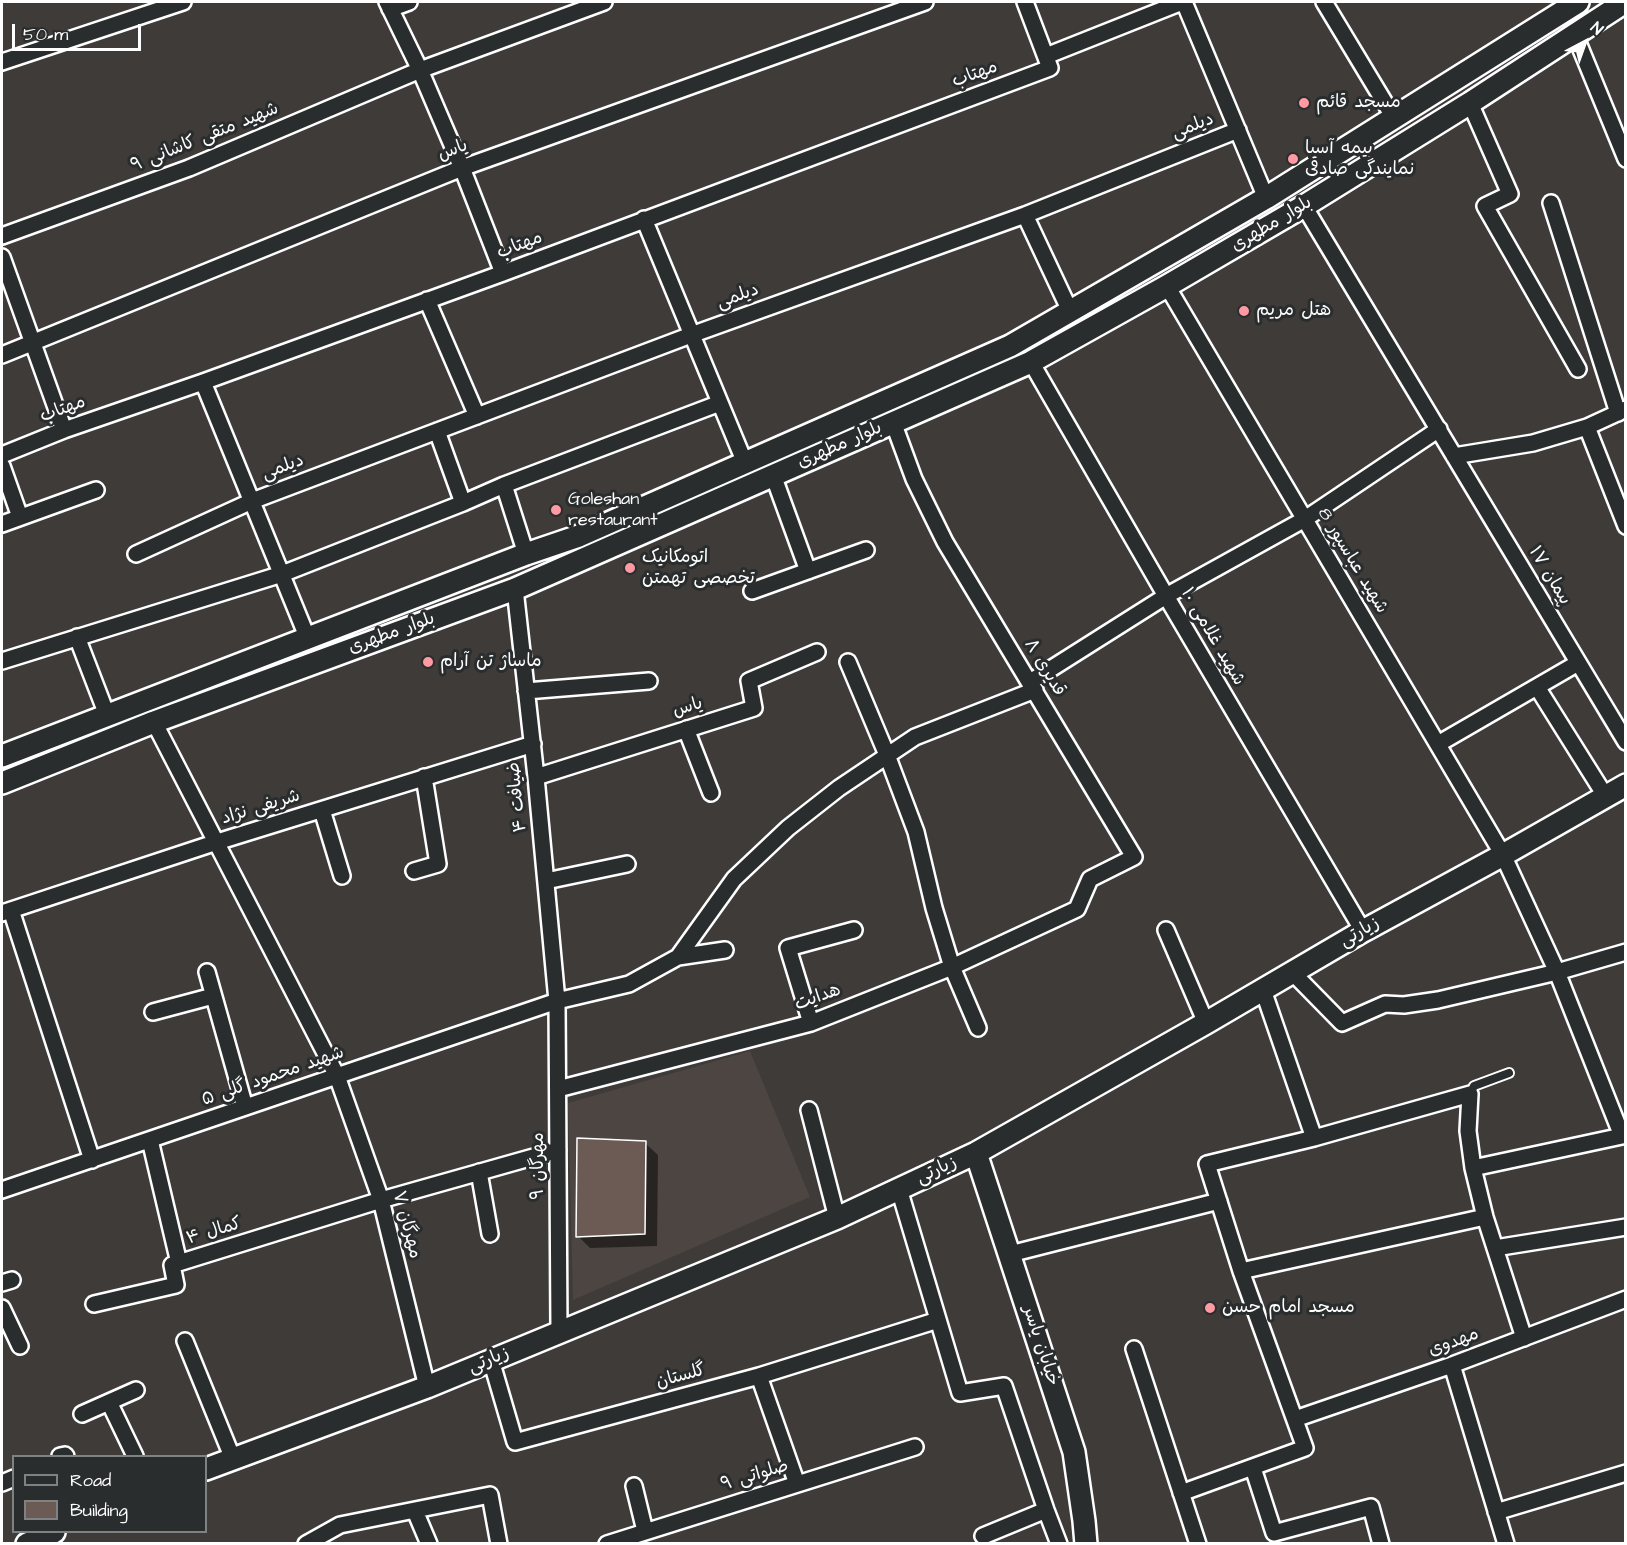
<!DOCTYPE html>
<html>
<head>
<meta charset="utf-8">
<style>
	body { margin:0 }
	#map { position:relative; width:1627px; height:1545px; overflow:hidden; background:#3e3b39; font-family:"Architects Daughter",sans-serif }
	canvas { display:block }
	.frame { position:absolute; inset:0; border:3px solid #fff; pointer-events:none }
	.legend { position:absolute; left:12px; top:1455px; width:195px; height:78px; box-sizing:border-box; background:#2a2d2e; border:2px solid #7f8182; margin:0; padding:8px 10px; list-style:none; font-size:18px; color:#fff }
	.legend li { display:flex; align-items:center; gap:12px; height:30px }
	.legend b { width:30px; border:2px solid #7f8182 }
	.north { position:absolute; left:1555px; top:12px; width:60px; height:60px; -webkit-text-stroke:4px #2a2d2e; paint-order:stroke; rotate:41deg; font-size:16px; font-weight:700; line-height:24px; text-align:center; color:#fff }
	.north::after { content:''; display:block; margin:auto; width:21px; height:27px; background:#fff; clip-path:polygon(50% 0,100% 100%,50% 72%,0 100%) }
	.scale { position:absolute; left:12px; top:24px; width:129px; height:27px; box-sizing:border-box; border:3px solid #fff; border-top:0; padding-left:8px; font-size:18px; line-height:21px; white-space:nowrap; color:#fff; -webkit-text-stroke:4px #2a2d2e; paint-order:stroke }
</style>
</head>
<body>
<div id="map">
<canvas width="1627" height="1545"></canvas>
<div class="frame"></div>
<ul class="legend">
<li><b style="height:8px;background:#2a2d2e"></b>Road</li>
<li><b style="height:16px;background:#6c5b54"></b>Building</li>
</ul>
<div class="north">N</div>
<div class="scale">50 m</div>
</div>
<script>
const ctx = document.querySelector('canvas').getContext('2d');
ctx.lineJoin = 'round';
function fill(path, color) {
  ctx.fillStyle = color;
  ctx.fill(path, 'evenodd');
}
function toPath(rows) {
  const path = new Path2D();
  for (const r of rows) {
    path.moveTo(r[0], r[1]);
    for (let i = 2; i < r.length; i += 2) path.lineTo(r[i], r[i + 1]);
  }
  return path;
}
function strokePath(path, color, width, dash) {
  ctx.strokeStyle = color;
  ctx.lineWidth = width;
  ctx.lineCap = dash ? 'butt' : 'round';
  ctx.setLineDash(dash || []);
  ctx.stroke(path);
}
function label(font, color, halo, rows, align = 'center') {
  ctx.font = font + ' "Architects Daughter","Playpen Sans Arabic",sans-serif';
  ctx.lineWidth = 6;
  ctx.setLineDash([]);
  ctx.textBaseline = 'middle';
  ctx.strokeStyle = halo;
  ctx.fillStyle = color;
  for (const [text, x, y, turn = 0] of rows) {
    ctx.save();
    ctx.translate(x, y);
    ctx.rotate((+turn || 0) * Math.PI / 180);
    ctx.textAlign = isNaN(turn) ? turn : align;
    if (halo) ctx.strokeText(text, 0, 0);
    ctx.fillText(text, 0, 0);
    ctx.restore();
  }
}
const built = toPath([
	[750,1051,810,1197,573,1300,568,1103]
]);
const shadow = toPath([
	[645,1143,658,1155,657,1246,590,1248,578,1236]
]);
const building = toPath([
	[577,1138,646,1141,645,1234,576,1237,577,1138]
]);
const lane = toPath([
	[1470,1094,1474,1086,1509,1073]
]);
const street = toPath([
	[387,2,420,70,462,168,503,273],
	[1184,2,1266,198],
	[1324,2,1394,118],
	[390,9,409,2],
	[1575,35,1626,159],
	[1046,56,1182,2],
	[2,62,183,2],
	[1470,103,1510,194,1485,206,1578,369],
	[1551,203,1618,413],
	[1304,206,1626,742],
	[1025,215,1070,311],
	[644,219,745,463],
	[2,236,189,168,420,70,604,2],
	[2,257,64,430],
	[1167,286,1503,855,1557,972,1622,1136,1473,1168],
	[427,300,477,416],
	[2,355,462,168,925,2],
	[1031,362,1166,596,1363,931],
	[203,382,308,639],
	[1587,427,1626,526],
	[437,431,463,503],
	[2,455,64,430,203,382,503,273,1050,68,1025,2],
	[1454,456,1533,443,1587,427,1626,409],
	[2,466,20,517],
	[773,475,808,571],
	[504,485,526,554],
	[2,524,96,490],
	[136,554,252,501,691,335,1025,215,1238,130],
	[515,589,536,777,557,1001,559,1331],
	[752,591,866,550],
	[77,637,107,715],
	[2,661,282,574,463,503,504,485,720,403],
	[848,662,887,755,916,832,934,908,952,967,978,1028],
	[1030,682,1166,596,1305,519,1439,429],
	[1537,687,1606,797],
	[526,691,649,681],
	[154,722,337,1076,381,1200,427,1387],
	[686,729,711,793],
	[1438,744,1578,663],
	[536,777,754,708,749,681,817,652],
	[322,810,342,876],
	[414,871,438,864,424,777],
	[546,881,627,864],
	[11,910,92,1160],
	[2,913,217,842,533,744],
	[1166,930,1206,1023],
	[678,957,725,950],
	[207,972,245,1107],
	[1292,972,1342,1023,1385,1004,1404,1005,1438,1000,1557,972,1626,952],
	[1263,990,1314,1138],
	[153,1012,213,996],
	[811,1023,788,948,854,930],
	[558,1089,811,1023,952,967,1077,909,1090,879,1134,857,945,542,914,479,893,422],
	[809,1110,837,1218],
	[150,1140,179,1263],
	[479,1172,490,1234],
	[899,1189,960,1393,1004,1386,1046,1510,1059,1544],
	[2,1190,557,1001,629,984,678,957,734,879,788,828,839,788,915,737,1035,690],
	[1495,1248,1626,1227],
	[1010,1254,1219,1201],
	[1241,1271,1485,1217],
	[2,1283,12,1280],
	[94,1304,176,1285,172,1265,381,1200,558,1150],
	[2,1308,20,1346],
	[185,1341,233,1459],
	[1134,1349,1198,1544],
	[491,1360,515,1442,759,1376,938,1320],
	[1452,1365,1506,1544],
	[759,1376,797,1484],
	[109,1402,135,1456],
	[82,1414,136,1390],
	[1295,1419,1452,1365,1626,1299],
	[60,1456,65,1455,66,1456],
	[1253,1468,1274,1533,1371,1507,1381,1544],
	[2,1483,14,1478],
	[634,1486,645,1531],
	[1181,1493,1305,1448,1241,1271,1207,1164,1314,1138,1470,1094,1468,1131,1473,1168,1485,1217,1524,1338],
	[415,1511,429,1544],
	[1496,1512,1626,1473],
	[983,1536,1046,1510],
	[306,1544,340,1525,490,1495,499,1544],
	[607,1544,915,1447]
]);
const secondary = toPath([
	[2,756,526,554,579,536,1010,346,1266,198,1578,2],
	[2,783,154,722,515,589,1031,362,1167,286,1304,206,1470,103,1625,2],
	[976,1153,1074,1452,1084,1521,1086,1544],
	[206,1469,427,1387,837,1218,976,1153,1206,1023,1363,931,1503,855,1626,785],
	[27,1544,54,1532]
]);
const markers = [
	[1304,103,6,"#ff9aa2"],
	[1293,159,6,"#ff9aa2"],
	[1244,311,6,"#ff9aa2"],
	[556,510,6,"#ff9aa2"],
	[630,568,6,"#ff9aa2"],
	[428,662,6,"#ff9aa2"],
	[1210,1308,6,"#ff9aa2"]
];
const streetNames = [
	["مهتاب",975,75,-20],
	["دیلمی",1193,127,-22],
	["شهید متقی کاشانی ۹",205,138,-22],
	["یاس",453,151,-21],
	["بلوار مطهری",1272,225,-31],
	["مهتاب",520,246,-21],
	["دیلمی",738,297,-20],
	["مهتاب",63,410,-20],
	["بلوار مطهری",840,446,-24],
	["دیلمی",283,468,-21],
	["شهید عباسپور 8",1352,561,59],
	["پیمان ۱۷",1549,576,59],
	["بلوار مطهری",392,634,-20],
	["شهید غلامی ۱۰",1212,637,60],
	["قدیری ۸",1044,668,59],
	["یاس",688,708,-17],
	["ضیافت ۴",518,797,-96],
	["شریفی نژاد",261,808,-17],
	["زیارتی",1360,933,-30],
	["هدایت",818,998,-20],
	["شهید محمود گلی ۵",273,1077,-19],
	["مهرگان ۹",539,1166,-90],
	["زیارتی",937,1171,-25],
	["مهرگان ۷",406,1225,75],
	["کمال ۴",214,1232,-17],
	["مهدوی",1454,1343,-20],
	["خیابان یاسر",1040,1346,72],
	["زیارتی",489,1361,-23],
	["گلستان",681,1377,-15],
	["صلواتی ۹",755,1476,-17]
];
const poiNames = [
	["مسجد قائم",1316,103],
	["بیمه آسیا",1305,149],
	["نمایندگی صادقی",1305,170],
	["هتل مریم",1256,311],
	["Goleshan",568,500],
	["restaurant",568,521],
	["اتومکانیک",642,558],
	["تخصصی تهمتن",642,579],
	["ماساژ تن آرام",440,662],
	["مسجد امام حسن",1222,1308]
];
fill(built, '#4c4541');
fill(shadow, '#0007');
fill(building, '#6c5b54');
strokePath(building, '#fff', 1.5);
strokePath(lane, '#fff', 12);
strokePath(street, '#fff', 20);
strokePath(secondary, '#fff', 26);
strokePath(lane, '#2a2d2e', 8);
strokePath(street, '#2a2d2e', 15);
strokePath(secondary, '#2a2d2e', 21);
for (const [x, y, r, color] of markers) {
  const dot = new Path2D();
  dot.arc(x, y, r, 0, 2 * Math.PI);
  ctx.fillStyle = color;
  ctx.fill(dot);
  strokePath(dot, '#2a2d2e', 2);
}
label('18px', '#fff', '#2a2d2e', streetNames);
label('18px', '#fff', '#2a2d2e', poiNames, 'left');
</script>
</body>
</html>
